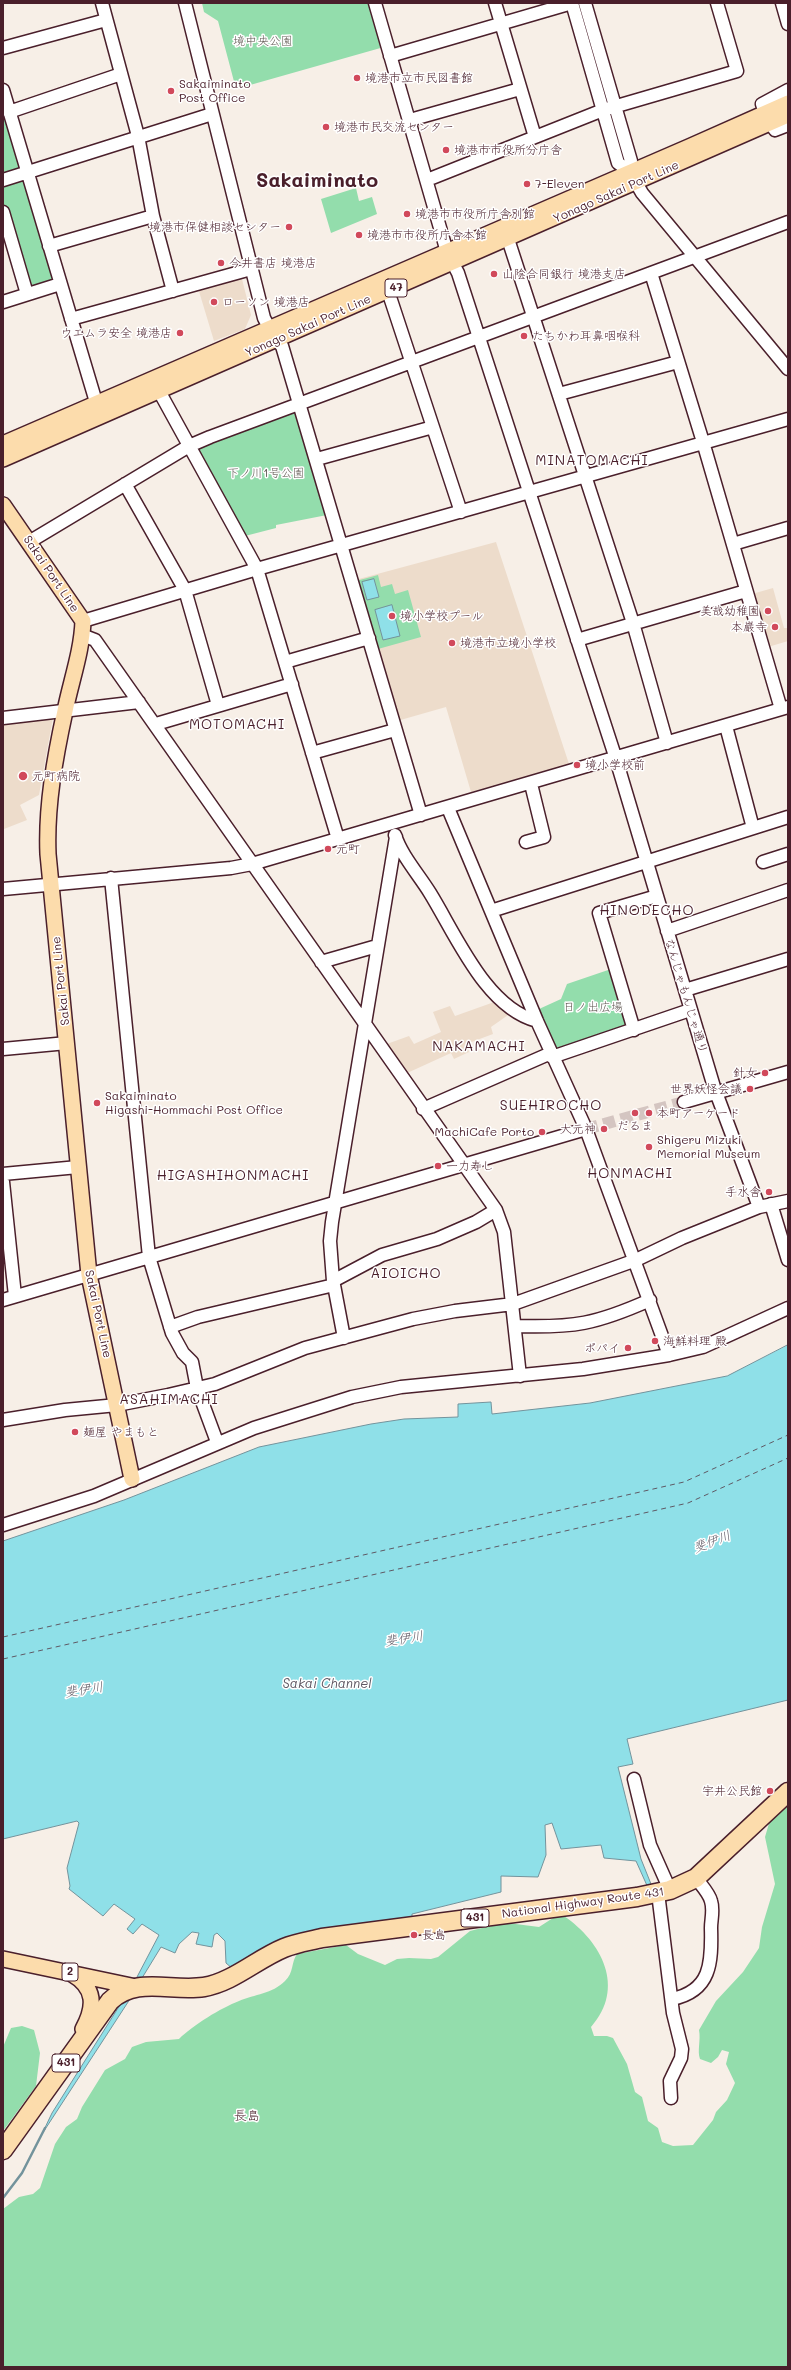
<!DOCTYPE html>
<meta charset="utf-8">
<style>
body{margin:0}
#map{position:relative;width:791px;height:2370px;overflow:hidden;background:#f7efe7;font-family:Mali,sans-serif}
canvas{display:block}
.frame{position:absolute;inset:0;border:4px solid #4a1f2b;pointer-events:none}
</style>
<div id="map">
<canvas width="791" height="2370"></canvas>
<div class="frame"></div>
</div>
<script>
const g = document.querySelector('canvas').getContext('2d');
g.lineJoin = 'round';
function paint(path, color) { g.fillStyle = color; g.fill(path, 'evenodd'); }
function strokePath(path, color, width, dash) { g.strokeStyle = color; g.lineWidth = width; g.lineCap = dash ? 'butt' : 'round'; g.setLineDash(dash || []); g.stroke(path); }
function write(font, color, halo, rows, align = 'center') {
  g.font = font + ' Mali,"Klee One",sans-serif'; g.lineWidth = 3; g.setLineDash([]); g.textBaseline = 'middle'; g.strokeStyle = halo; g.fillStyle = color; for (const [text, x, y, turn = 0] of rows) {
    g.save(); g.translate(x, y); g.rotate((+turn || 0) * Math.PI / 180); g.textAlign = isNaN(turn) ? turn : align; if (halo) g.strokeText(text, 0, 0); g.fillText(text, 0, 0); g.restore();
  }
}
paint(new Path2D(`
 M 241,275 L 251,315 L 245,329 L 214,341 L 198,288 Z
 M 496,542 L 569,764 L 471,792 L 446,707 L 397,721 L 355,580 Z
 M 773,588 L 784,628 L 788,628 L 788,641 L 768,647 L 752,594 Z
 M 53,717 L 39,795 L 20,805 L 27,820 L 4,829 L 3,722 Z
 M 497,1001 L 511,1013 L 491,1027 L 493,1034 L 466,1044 L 469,1052 L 454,1059 L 451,1053 L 405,1074 L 384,1045 L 409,1036 L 414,1044 L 441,1032 L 433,1012 L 450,1006 L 455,1016 Z`), '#eddccb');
paint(new Path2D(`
 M 202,3 L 371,3 L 384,47 L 236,89 L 218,21 L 204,12 Z
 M 3,105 L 21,168 L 3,176 Z
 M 22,178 L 26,180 L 54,280 L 30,289 L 27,287 L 3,204 L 3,184 Z
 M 356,188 L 359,201 L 372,197 L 377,214 L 331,233 L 321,199 Z
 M 295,409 L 327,515 L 276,525 L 276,528 L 245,536 L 195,448 Z
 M 378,575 L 381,587 L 392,584 L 395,594 L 408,590 L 421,637 L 378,649 L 361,588 L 358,588 L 356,581 Z
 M 614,968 L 629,1026 L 561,1050 L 552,1046 L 536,1013 L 539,1009 L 561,999 L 567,984 Z
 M 788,1803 L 788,2367 L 3,2367 L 3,2209 L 19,2197 L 33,2194 L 40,2188 L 55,2144 L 66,2127 L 77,2119 L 82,2107 L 105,2070 L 125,2059 L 132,2047 L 146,2042 L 179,2039 C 193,2025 221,2008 239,2001 C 255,1994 272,1994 285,1981 C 294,1973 291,1962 297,1954 L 346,1945 L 358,1954 L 385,1965 L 397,1959 L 409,1958 L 431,1959 L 438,1957 L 470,1931 L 486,1927 L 508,1923 L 539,1927 L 553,1918 L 564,1916 C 602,1942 626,1988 591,2027 L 594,2036 L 607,2036 L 613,2038 L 627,2064 L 635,2092 L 642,2097 L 648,2121 L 658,2128 L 662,2142 L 673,2146 L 693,2145 L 713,2120 L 716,2112 L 727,2100 L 735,2083 L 726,2064 L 729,2052 L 722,2050 L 718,2057 L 711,2063 L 700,2059 C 697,2051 701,2040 699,2030 L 716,2001 L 743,1972 L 759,1948 L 762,1927 L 775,1884 L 765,1837 L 770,1820 Z
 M 22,2026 L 34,2030 L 40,2053 L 36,2086 L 3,2131 L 3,2047 L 11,2028 Z`), '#93ddac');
const water = new Path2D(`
 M 374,579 L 379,597 L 367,600 L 362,582 Z
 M 392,605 L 400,636 L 383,640 L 375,610 Z
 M 788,1345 L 788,1700 L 627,1739 L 633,1764 L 618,1767 L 641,1859 L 653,1889 L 649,1890 L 636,1861 L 604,1858 L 601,1845 L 561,1849 L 552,1823 L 545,1825 L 546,1855 L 538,1877 L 501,1876 L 501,1892 L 412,1914 L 412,1921 L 233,1969 L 226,1963 L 225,1941 L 217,1933 L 214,1935 L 212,1947 L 196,1944 L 199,1933 L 192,1932 L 179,1944 L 175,1953 L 161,1947 L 142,1978 L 137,1977 L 159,1935 L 142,1924 L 133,1934 L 127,1929 L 135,1919 L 114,1904 L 103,1916 L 69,1889 L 70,1886 L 67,1868 L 79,1823 L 77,1821 L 3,1839 L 3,1541 L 124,1500 L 259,1447 L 371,1424 L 404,1419 L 458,1417 L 458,1404 L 491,1402 L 492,1414 L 590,1403 L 727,1376 Z
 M 132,1996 L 42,2134 L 52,2113 L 125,1997 Z`);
paint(water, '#8fe0e8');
strokePath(water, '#73939c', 1);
strokePath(new Path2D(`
 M 581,14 L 605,97
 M 613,121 L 622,153
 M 3,2198 L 22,2173 L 45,2128`), '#73939c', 2.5);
strokePath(new Path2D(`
 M 3,1637 L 684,1482 L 788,1435
 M 3,1659 L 688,1503 L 788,1458`), '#5f5964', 1, [5, 4]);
strokePath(new Path2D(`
 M 586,1129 L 684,1102`), '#d4c5c1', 12, [12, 6]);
const minor = new Path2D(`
 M 102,3 L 138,136 L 153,216 L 173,291
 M 185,3 L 264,318 L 275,339 L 282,346 L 421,815
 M 375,3 L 447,252 L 458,273 L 616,759 L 714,1087 L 759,1207
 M 495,3 L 535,137
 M 572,3 L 618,163 L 630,172 L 642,193 L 788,369
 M 585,3 L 631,161 L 630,172
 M 782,3 L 788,24
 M 3,48 L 106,20
 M 390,56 L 572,3
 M 3,90 L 96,402
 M 9,112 L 121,74
 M 765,113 L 762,104 L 788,90
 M 410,120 L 520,89
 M 770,123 L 775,130 L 788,125
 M 3,180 L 212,114
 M 427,180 L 603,110 L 737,71 L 717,3
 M 3,212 L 27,294
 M 508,239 L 633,623 L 667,743
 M 49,246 L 153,216
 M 651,273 L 703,442 L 781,709
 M 388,291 L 461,512
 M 3,302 L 60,284
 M 71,319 L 251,269
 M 159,391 L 257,569 L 338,839
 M 559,394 L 678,362
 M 317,459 L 433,427
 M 125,484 L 185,590 L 218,705
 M 29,542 L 189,446 L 210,437 L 788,222
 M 733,544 L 788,528
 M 83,621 L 257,569 L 788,419
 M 82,635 L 95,640 L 496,1210 L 504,1232 L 520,1376
 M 577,640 L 746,591
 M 285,662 L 369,638
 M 3,718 L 139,702
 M 156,724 L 292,684
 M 726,726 L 753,828
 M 312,753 L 395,730
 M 448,808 L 537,1021 L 586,1129 L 669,1355
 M 395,835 C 401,855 419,875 430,893 C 456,935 486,1008 537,1021
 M 526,842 L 544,837 L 531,784
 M 763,862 L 788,854
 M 111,878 L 149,1257 L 172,1333 L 183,1353 L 192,1362 L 197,1388 L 217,1442
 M 3,889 L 231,868 L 252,864 L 788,707
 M 491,911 L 788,817
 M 667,931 L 788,890
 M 321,962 L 377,946
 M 685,990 L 788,959
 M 634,1030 L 599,913 L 657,896
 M 3,1049 L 67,1043
 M 552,1057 L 690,1010
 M 684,1102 L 788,1072
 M 423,1109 L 551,1053
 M 3,1174 L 78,1167
 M 3,1182 L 15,1296
 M 771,1204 L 788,1260
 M 333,1281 L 330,1241 L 332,1222 L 396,837
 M 334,1285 L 333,1281 L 382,1255 L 437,1239 L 476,1222 L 496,1210
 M 3,1300 L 586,1129
 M 515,1326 C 574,1328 596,1324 650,1300
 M 170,1327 L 198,1317 L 334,1285 L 344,1338
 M 3,1420 L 65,1410 L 117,1405 L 168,1395 L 215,1384 L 305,1348 L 413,1319 L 455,1311 L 513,1304 L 636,1260 L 682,1238 L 759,1207 L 788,1201
 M 3,1525 L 94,1496 L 254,1428 L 352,1397 L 401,1387 L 583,1369 L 669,1355 L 703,1347 L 788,1308
 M 634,1779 L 650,1845 L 670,1890
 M 658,1893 L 673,2013 L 682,2049 L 681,2058 L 670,2081 L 671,2098
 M 672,1999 C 711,1991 712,1963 711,1928 C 711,1919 714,1910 711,1901 C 709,1893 701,1885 696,1878`);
const major = new Path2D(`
 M 3,444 L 689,147 L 788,103
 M 3,459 L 788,115
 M 3,505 L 83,621 C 82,651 71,681 65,711 C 55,757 46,806 48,854 L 89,1275 L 132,1479
 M 3,1959 L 136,1987
 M 72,1974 C 96,1988 95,2007 83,2029`);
const highway = new Path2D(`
 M 3,2150 L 110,2001 C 136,1976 171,1992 204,1987 C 233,1982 257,1959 284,1948 C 296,1943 310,1941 322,1938 L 637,1897 L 670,1890 L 696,1878 L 788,1792`);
strokePath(minor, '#4a1f2b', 15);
strokePath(major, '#4a1f2b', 18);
strokePath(highway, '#4a1f2b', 21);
strokePath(minor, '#fff', 12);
strokePath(major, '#fcdcac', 15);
strokePath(highway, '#fcdcac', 18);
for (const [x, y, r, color] of [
 [357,78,4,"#d1495b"],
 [171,91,4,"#d1495b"],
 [326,127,4,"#d1495b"],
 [446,150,4,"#d1495b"],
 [527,184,4,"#d1495b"],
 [407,214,4,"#d1495b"],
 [289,227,4,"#d1495b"],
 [359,235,4,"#d1495b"],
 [221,263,4,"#d1495b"],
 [494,274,4,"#d1495b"],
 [214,302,4,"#d1495b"],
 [180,333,4,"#d1495b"],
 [524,336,4,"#d1495b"],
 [768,611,4,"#d1495b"],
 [392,616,4,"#d1495b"],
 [775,627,4,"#d1495b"],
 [452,643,4,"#d1495b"],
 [577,765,4,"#d1495b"],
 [23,776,5,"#d1495b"],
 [328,849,4,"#d1495b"],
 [765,1073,4,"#d1495b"],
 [750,1089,4,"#d1495b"],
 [97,1103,4,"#d1495b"],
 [635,1113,4,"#d1495b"],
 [649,1113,4,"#d1495b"],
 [604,1129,4,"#d1495b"],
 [542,1132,4,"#d1495b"],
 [649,1147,4,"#d1495b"],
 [438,1166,4,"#d1495b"],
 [769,1192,4,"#d1495b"],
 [655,1341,4,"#d1495b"],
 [628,1348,4,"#d1495b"],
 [75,1432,4,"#d1495b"],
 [770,1791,4,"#d1495b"],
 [414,1935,4,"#d1495b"]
]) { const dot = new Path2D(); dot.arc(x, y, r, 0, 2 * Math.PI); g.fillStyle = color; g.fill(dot); strokePath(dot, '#fff', 1.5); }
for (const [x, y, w] of [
 [396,288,22],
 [475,1918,28],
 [70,1972,16],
 [66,2063,28]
]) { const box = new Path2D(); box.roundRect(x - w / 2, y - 9, w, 18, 3); g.fillStyle = '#fff'; g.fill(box); strokePath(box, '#4a1f2b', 1); }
write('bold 11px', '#4a1f2b', null, [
 ["47",396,288],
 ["431",475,1918],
 ["2",70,1972],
 ["431",66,2063]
]);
write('12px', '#605852', '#fff', [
 ["境中央公園",263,41],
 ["下ノ川1号公園",266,473],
 ["日ノ出広場",593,1007]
]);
write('12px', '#4a1f2b', '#fff', [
 ["境港市立市民図書館",365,78],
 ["Sakaiminato",179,84],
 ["Post Office",179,98],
 ["境港市民交流センター",334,127],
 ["境港市市役所分庁舎",454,150],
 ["7-Eleven",535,184],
 ["境港市市役所庁舎別館",415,214],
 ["境港市保健相談センター",281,227,"right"],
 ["境港市市役所庁舎本館",367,235],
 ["今井書店 境港店",229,263],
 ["山陰合同銀行 境港支店",502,274],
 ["ローソン 境港店",222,302],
 ["ウエムラ安全 境港店",172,333,"right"],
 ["たちかわ耳鼻咽喉科",532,336],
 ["美哉幼稚園",760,611,"right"],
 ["境小学校プール",400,616],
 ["本巌寺",767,627,"right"],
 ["境港市立境小学校",460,643],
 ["境小学校前",585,765],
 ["元町病院",32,776],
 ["元町",336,849],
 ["針女",757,1073,"right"],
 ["世界妖怪会議",742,1089,"right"],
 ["Sakaiminato",105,1096],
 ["Higashi-Hommachi Post Office",105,1110],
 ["本町アーケード",657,1113],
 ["だるま",635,1126,"center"],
 ["大元神",596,1129,"right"],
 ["MachiCafe Porto",534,1132,"right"],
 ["Shigeru Mizuki",657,1140],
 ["Memorial Museum",657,1154],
 ["一力寿し",446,1166],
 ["手水舎",761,1192,"right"],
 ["海鮮料理 殿",663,1341],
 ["ポパイ",620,1348,"right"],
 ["麺屋 やまもと",83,1432],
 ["宇井公民館",762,1791,"right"],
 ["長島",422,1935]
], 'left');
write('12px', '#4a1f2b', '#fff', [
 ["Yonago Sakai Port Line",616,192,-24],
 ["Yonago Sakai Port Line",308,326,-24],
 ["Sakai Port Line",51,574,56],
 ["Sakai Port Line",61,981,-96],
 ["なんじゃもんじゃ通り",686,996,73],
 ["Sakai Port Line",98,1314,78],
 ["National Highway Route 431",583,1903,-8]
]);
write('italic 13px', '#5f5964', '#fff', [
 ["斐伊川",712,1542,-21],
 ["斐伊川",404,1639,-9],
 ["Sakai Channel",327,1684],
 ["斐伊川",84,1690,-9]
]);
write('13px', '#4a1f2b', '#fff', [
 ["長島",247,2116]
]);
g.letterSpacing = '1px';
write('14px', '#4a1f2b', '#fff', [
 ["MINATOMACHI",592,461],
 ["MOTOMACHI",237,725],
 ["HINODECHO",647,911],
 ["NAKAMACHI",479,1047],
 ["SUEHIROCHO",551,1106],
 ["HONMACHI",630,1174],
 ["HIGASHIHONMACHI",233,1176],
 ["AIOICHO",406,1274],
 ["ASAHIMACHI",169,1400]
]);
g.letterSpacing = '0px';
write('bold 20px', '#4a1f2b', '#fff', [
 ["Sakaiminato",317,181]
]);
</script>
